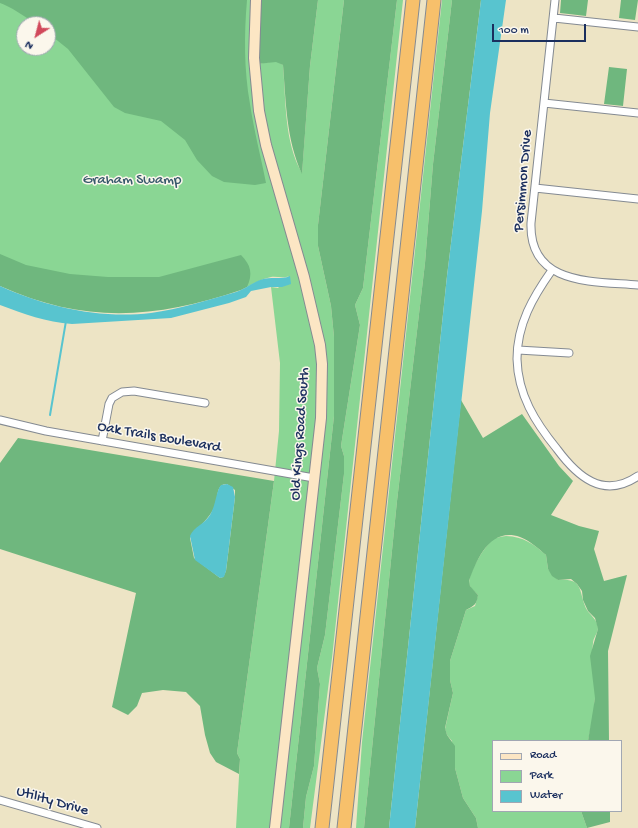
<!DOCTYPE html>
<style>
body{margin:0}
#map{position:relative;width:638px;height:828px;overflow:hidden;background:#ede4c5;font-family:"Gochi Hand",sans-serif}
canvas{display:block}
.legend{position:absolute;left:492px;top:740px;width:130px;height:72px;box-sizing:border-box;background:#fbf7ec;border:1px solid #a1a7b3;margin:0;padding:5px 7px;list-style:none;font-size:12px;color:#1b2f5e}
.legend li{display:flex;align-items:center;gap:8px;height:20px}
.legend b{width:20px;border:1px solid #a1a7b3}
.north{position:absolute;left:16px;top:16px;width:40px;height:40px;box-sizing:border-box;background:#fbf7ec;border:1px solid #a1a7b3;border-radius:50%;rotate:216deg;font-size:11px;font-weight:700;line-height:16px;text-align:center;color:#1b2f5e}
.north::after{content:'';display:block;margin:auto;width:14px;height:18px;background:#d1495b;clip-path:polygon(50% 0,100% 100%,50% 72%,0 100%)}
.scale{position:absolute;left:492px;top:24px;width:94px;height:18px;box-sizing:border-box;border:2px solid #1b2f5e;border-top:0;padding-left:5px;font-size:12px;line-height:14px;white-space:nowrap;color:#1b2f5e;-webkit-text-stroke:3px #fbf7ec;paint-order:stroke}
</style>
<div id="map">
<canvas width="638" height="828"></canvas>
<ul class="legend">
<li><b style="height:5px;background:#fce6c4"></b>Road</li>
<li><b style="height:11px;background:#8ad694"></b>Park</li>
<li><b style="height:11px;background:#58c4cf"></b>Water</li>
</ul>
<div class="north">N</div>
<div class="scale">100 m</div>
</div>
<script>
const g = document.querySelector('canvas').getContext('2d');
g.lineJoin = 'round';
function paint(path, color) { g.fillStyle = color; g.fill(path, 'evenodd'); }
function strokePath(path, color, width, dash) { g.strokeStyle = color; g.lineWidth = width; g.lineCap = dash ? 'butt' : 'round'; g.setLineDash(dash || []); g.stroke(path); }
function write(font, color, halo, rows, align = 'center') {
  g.font = font + ' "Gochi Hand",sans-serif'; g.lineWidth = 3; g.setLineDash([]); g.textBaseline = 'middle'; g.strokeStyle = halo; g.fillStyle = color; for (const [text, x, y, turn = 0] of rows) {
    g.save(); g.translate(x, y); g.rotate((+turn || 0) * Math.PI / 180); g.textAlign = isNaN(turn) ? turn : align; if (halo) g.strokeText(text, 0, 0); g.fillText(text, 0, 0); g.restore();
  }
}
paint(new Path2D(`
 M 0,0 L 253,0 L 250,60 L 318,359 L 318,400 L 270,828 L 236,828 L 240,759 L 237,753 L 274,481 L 279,431 L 280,363 L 271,287 L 278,288 L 289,276 C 283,279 277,276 271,277 C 262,279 254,283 247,287 L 0,286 ZM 24,24 L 48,24 L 48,48 L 24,48 Z
 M 318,0 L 344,0 L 318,225 L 318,246 L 331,306 L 334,337 L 334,416 L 289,828 L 280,828 L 324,342 L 318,313 L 270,145 L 265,123 L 257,64 L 276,61 L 283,65 C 286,100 284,142 302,173 L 310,66 Z
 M 397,0 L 403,0 L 332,658 L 310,828 L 303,828 L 306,797 L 314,766 L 320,684 L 317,668 L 325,635 L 344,474 L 344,456 L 341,446 L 360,325 L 355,305 L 363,288 Z
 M 442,0 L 452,0 L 433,164 L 425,263 L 397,501 L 364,828 L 356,828 L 362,742 Z
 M 506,536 C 524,537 532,543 546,555 L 548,569 L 558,580 C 585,577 578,593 587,610 C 591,616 597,619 598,628 C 598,633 593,638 593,643 C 590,661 596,680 595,698 C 594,713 591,727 588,741 L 493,741 L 493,811 L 581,811 L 587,828 L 478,828 L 476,818 L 463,798 L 455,768 L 452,741 L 447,735 L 445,729 L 453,693 L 450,680 L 450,661 L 466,610 L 475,606 L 478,595 C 476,592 471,589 470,586 C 465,576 486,545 493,539 C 496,537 502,537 506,536 Z`), '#8ad694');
paint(new Path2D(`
 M 0,0 L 247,0 C 244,35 244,70 250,104 C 254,131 261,157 266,183 L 255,185 L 224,182 L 212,176 L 197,160 L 185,140 L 161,121 L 125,113 L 114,107 L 68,49 L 48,33 L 48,24 C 29,24 18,9 0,3 Z
 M 260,0 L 318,0 L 310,66 L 302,174 C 286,139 286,102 283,65 L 276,62 L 257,64 Z
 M 344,0 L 397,0 L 363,288 L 355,305 L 360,325 L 341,446 L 344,456 L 344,474 L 325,635 L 317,668 L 320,684 L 314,766 L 306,797 L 303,828 L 289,828 L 334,416 L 334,337 L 331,306 L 318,246 L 318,225 Z
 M 452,0 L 481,0 L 447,276 L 389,828 L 364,828 L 397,501 L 425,263 L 433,164 Z
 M 561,0 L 588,0 L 586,16 L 560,13 Z
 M 621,0 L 638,0 L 635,20 L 619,18 Z
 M 609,67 L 627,69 L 623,106 L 604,104 Z
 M 0,254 L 26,265 L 70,274 L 108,277 L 159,277 L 241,255 C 251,265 253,274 247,287 L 241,290 C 155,319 84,324 0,286 Z
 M 461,400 L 483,438 L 522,414 L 559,466 L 573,481 L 551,515 L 579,526 L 599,531 L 594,549 L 604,581 L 627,575 L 608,651 L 609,741 L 588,741 L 595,698 L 590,656 L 598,629 L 595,618 L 588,611 L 583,600 L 582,591 L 577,584 L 571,579 L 558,580 L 552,576 L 548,569 L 546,555 C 539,549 529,540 520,537 C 490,527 477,559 469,581 L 470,586 L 478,595 C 477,604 474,606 466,610 L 450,661 L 450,680 L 453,693 L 445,728 L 447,735 L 455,746 L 455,768 L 463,798 L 476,818 L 478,828 L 415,828 Z
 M 18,438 L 274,481 L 237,753 L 240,759 L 239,774 L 216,762 L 210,753 L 205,735 L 200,706 L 186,692 L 163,690 L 142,693 L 137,706 L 128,715 L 112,707 L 136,593 L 0,549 L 0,463 ZM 227,484 L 235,490 L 235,497 L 226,571 L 223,577 L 220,578 L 194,558 L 190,538 C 198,527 209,519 215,506 C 219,498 215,484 227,484 Z
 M 581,811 L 610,811 L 610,822 L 587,828 Z`), '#6fb77e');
paint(new Path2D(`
 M 481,0 L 506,0 L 490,113 L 482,211 L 415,828 L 389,828 L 447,276 Z
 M 290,276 L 291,284 L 282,287 L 271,287 L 251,291 L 246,297 L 229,303 L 171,318 L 72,324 C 46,322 24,314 0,305 L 0,286 C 46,307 100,319 151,313 C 179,309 209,300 236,292 C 245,289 252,283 260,280 C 271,276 281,280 290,276 Z
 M 227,484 L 233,487 L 235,497 L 226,571 L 224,577 L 220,578 L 195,560 L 190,536 C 193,527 205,524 210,515 C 216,505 216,491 221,485 Z`), '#58c4cf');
strokePath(new Path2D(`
 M 50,415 L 66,321`), '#58c4cf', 2);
const street = new Path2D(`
 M 555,0 L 531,223 C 529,286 593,281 638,285
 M 554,18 L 638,27
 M 544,103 L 638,113
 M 535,188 L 638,199
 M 552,270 C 533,297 517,324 517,359 C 518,395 535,422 557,449 C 577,476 603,500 638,476
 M 518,350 L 569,353
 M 0,420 L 46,431 L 314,478
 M 102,441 L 109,404 L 112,398 L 122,392 L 134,391 L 205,403
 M 0,800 L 97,828`);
const secondary = new Path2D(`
 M 256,0 L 254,58 L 259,111 L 266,145 L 304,277 L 320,345 L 322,364 L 321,418 L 275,828`);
const highway = new Path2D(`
 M 322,828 L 413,0
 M 344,828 L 434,0`);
strokePath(street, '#848a92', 9);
strokePath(secondary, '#848a92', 12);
strokePath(highway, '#848a92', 15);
strokePath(street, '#fff', 7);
strokePath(secondary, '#fce6c4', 10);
strokePath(highway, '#f7c06b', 13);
write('15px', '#37596c', '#fbf7ec', [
 ["Graham Swamp",132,181]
]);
write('15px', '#1b2f5e', '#fbf7ec', [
 ["Persimmon Drive",524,181,-85],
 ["Old Kings Road South",301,434,-86],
 ["Oak Trails Boulevard",159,438,10],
 ["Utility Drive",52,802,16]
]);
</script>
